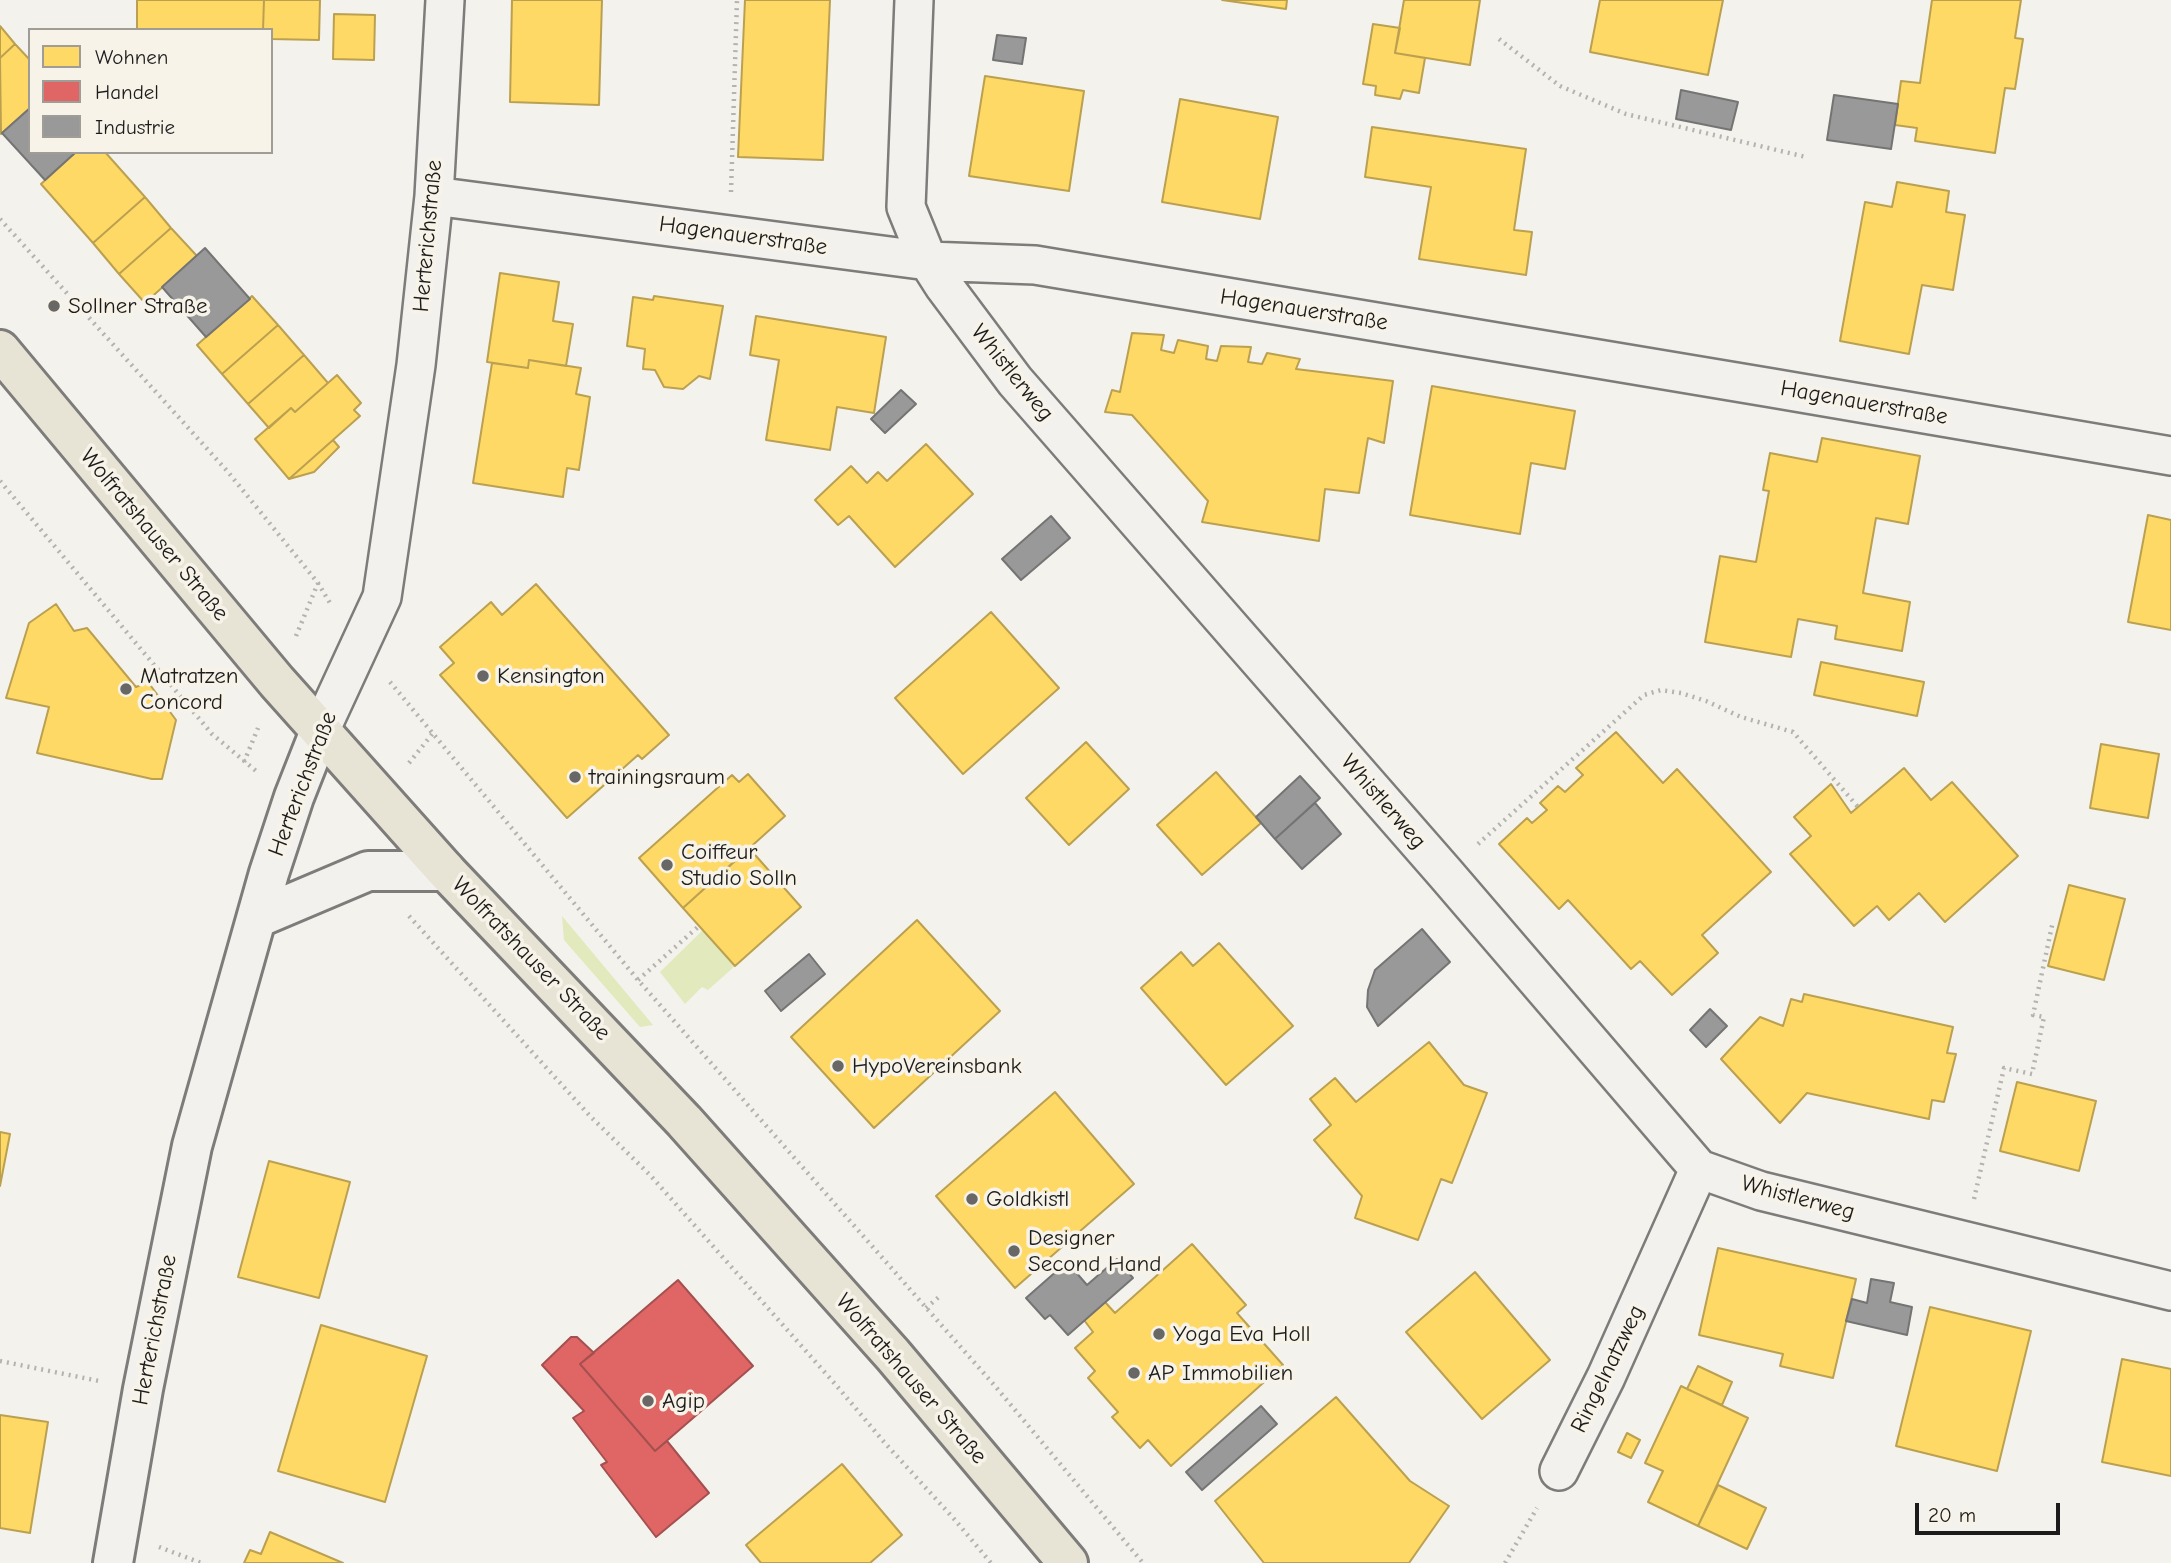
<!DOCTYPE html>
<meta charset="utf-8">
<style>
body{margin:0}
#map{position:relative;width:2171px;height:1563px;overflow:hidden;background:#f4f2ec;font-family:"Comic Neue",sans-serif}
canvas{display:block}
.legend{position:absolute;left:28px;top:28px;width:245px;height:126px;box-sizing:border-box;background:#f7f3e8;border:2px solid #9f9d96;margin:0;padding:9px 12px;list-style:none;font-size:21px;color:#1c1c1c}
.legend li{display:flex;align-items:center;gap:14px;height:35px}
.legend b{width:35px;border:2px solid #9f9d96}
.scale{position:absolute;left:1915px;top:1503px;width:145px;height:32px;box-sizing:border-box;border:4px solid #1c1c1c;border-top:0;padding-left:9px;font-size:21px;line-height:24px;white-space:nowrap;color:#1c1c1c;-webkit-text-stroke:5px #f7f3e8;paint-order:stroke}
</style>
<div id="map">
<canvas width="2171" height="1563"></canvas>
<ul class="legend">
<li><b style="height:19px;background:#ffd966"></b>Wohnen</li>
<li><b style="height:19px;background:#e06666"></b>Handel</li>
<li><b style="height:19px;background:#999"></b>Industrie</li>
</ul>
<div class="scale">20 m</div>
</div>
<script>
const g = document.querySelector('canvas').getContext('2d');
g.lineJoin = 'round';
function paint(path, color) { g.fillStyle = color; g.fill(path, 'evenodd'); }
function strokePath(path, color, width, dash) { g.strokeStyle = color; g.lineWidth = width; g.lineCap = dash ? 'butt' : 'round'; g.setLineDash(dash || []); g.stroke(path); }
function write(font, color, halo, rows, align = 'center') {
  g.font = font + ' "Comic Neue",sans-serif'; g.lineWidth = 7; g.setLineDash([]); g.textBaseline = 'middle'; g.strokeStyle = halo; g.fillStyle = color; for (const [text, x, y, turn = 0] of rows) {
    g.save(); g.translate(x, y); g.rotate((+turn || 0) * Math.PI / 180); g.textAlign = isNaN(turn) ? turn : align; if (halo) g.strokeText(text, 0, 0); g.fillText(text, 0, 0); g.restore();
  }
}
paint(new Path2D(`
 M 562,916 L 653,1025 L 640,1027 L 564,940 Z
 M 703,930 L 735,966 L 708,990 L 702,987 L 685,1004 L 660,972 Z`), '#e1e9bd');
const homes = new Path2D(`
 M 137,0 L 264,0 L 263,30 L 137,30 Z
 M 264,0 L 320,0 L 319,40 L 271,39 L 271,30 L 263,30 Z
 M 512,0 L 602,0 L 599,105 L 510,102 Z
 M 745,0 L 830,0 L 823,160 L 738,157 Z
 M 1222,0 L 1287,0 L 1286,9 Z
 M 1404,0 L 1480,0 L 1470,65 L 1395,53 Z
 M 1600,0 L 1723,0 L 1708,75 L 1590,52 Z
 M 1932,0 L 2021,0 L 2015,38 L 2023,39 L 2015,89 L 2005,88 L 1995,153 L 1915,141 L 1917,128 L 1895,125 L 1901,81 L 1920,83 Z
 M 334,14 L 375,15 L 374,60 L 333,59 Z
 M 1373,24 L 1400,28 L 1395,53 L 1425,58 L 1419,93 L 1403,90 L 1400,99 L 1375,95 L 1376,86 L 1363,84 Z
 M 0,26 L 15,44 L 0,58 Z
 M 15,44 L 30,60 L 30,108 L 1,134 L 0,58 Z
 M 985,76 L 1084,91 L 1069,191 L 969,176 Z
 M 1180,99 L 1278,117 L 1260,219 L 1162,202 Z
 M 1372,127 L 1526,149 L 1514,230 L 1532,232 L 1526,275 L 1419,259 L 1431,187 L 1365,177 Z
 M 76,152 L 105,152 L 145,197 L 93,243 L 41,184 Z
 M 1897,182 L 1949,191 L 1946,212 L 1965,215 L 1953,290 L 1922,285 L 1909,354 L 1840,341 L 1865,202 L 1892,207 Z
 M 145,197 L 171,228 L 119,274 L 93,243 Z
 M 171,228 L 197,256 L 145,303 L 119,274 Z
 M 500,273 L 559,282 L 553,321 L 573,324 L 566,366 L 529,360 L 528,368 L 487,362 Z
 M 252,296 L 278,325 L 222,374 L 197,345 Z
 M 654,296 L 723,306 L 710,379 L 699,376 L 683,389 L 664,387 L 655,370 L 643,369 L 645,349 L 627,346 L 633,297 L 653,300 Z
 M 756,316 L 886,337 L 874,413 L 837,407 L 830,450 L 766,440 L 779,360 L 750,355 Z
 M 278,325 L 304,355 L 248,404 L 222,374 Z
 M 1132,333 L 1164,335 L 1161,350 L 1174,353 L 1178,340 L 1208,346 L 1206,359 L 1217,361 L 1221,346 L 1251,347 L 1248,362 L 1262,364 L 1267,353 L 1300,359 L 1296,369 L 1393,381 L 1384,443 L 1368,438 L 1359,493 L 1325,489 L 1319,541 L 1202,522 L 1208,501 L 1132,415 L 1105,412 L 1112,390 L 1120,392 Z
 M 304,355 L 328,383 L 295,412 L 291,408 L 269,428 L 248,404 Z
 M 529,360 L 581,368 L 576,394 L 590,397 L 579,470 L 567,468 L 563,497 L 473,483 L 492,363 L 528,368 Z
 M 337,375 L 361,403 L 354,410 L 360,416 L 289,479 L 255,439 L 291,408 L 295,412 Z
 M 1432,386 L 1575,411 L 1565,469 L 1531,463 L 1520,534 L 1410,515 Z
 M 1822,438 L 1920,456 L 1908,524 L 1876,518 L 1863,593 L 1910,602 L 1902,651 L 1835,639 L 1837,626 L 1798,619 L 1791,657 L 1705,642 L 1720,556 L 1756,562 L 1769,491 L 1763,490 L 1770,453 L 1817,462 Z
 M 333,440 L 339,447 L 314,472 L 289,479 Z
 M 926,444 L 973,494 L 895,567 L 849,516 L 838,525 L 815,500 L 851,466 L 867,483 L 878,472 L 887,481 Z
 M 2148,515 L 2171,520 L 2171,630 L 2128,622 Z
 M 536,584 L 669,735 L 642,759 L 638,755 L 567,818 L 440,675 L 454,663 L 440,647 L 491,602 L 502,615 Z
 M 56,604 L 74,631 L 87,628 L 136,687 L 148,682 L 176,720 L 162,779 L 152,779 L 37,753 L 49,707 L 6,698 L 29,623 Z
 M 991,612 L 1059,688 L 963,774 L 895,698 Z
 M 1821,662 L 1924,682 L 1917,716 L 1814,695 Z
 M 1616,732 L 1663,783 L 1677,769 L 1771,872 L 1702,935 L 1718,953 L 1672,995 L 1640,961 L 1631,969 L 1568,900 L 1559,909 L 1499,844 L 1527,818 L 1532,823 L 1547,810 L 1540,803 L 1558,786 L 1565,792 L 1583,775 L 1576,768 Z
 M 1086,742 L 1129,789 L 1069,845 L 1026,798 Z
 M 2101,744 L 2159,754 L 2148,818 L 2090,808 Z
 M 1904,768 L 1931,800 L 1952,782 L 2018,856 L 1945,922 L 1919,893 L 1889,920 L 1877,906 L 1854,926 L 1790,854 L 1811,836 L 1794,817 L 1831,784 L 1851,813 Z
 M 1216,772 L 1261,823 L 1202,875 L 1157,825 Z
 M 748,774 L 785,816 L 683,908 L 639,858 L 732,775 L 739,782 Z
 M 749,848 L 801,907 L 735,966 L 683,908 Z
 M 2069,885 L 2125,899 L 2104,980 L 2048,966 Z
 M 917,920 L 1000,1011 L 874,1128 L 791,1037 Z
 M 1219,943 L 1293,1026 L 1226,1085 L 1141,988 L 1181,952 L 1193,966 Z
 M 1804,994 L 1953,1027 L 1947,1053 L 1956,1054 L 1944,1102 L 1932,1100 L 1929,1119 L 1807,1093 L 1780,1123 L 1721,1059 L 1760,1017 L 1783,1026 L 1791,999 L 1802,1002 Z
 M 1429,1042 L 1464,1085 L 1487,1093 L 1452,1183 L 1441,1179 L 1418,1240 L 1355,1218 L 1362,1196 L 1314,1140 L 1331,1125 L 1310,1099 L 1335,1078 L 1356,1102 Z
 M 2017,1082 L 2096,1101 L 2079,1171 L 2000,1151 Z
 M 1055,1092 L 1134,1184 L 1015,1288 L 936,1196 Z
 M 0,1132 L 10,1134 L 0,1186 Z
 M 269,1161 L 350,1182 L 319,1298 L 238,1277 Z
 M 1192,1244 L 1246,1305 L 1237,1313 L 1283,1365 L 1171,1466 L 1148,1440 L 1140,1448 L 1112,1417 L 1118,1412 L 1088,1378 L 1095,1371 L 1075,1348 L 1093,1332 L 1084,1320 L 1105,1302 L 1115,1313 Z
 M 1718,1248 L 1856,1279 L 1833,1378 L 1780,1366 L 1783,1354 L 1699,1335 Z
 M 1475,1272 L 1550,1360 L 1482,1419 L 1406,1332 Z
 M 1930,1307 L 2031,1331 L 1997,1471 L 1896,1446 Z
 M 321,1325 L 427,1356 L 385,1502 L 278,1471 Z
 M 2122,1359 L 2171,1369 L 2171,1476 L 2102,1462 Z
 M 1698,1366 L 1732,1382 L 1722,1405 L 1687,1389 Z
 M 1681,1386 L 1748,1418 L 1698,1526 L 1648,1502 L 1663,1471 L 1645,1463 Z
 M 1336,1397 L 1410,1481 L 1449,1506 L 1409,1563 L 1264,1563 L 1215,1501 Z
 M 0,1415 L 48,1422 L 30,1533 L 0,1528 Z
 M 1627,1433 L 1640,1440 L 1631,1458 L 1618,1452 Z
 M 842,1464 L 902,1535 L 870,1563 L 761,1563 L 746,1545 Z
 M 1718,1485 L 1766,1508 L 1747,1549 L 1698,1526 Z
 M 270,1532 L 343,1563 L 244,1563 L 250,1550 L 261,1554 Z`);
paint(homes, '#ffd966');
strokePath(homes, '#bba050', 2);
const shops = new Path2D(`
 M 678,1280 L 753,1366 L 655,1451 L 580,1364 Z
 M 571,1337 L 577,1337 L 594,1353 L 580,1364 L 655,1451 L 667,1441 L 709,1493 L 656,1537 L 601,1465 L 607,1462 L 573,1418 L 584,1411 L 542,1365 Z`);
paint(shops, '#e06666');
strokePath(shops, '#a55050', 2);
const industry = new Path2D(`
 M 997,35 L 1026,38 L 1022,64 L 993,60 Z
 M 1681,90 L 1738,102 L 1731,130 L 1676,119 Z
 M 1834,95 L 1898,104 L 1891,149 L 1827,140 Z
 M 30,108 L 30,152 L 76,152 L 45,180 L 2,133 Z
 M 205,248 L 250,299 L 206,337 L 162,287 Z
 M 901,390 L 916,404 L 885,433 L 871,419 Z
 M 1051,516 L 1070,538 L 1021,580 L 1002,559 Z
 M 1300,776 L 1320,798 L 1275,839 L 1256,817 Z
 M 1315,803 L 1341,834 L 1302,869 L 1275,839 Z
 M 1422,929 L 1450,962 L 1378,1026 L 1367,1007 L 1368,990 L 1375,970 Z
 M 809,954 L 825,974 L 781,1011 L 765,991 Z
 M 1710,1009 L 1727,1026 L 1706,1047 L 1690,1030 Z
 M 1117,1259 L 1133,1278 L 1068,1335 L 1050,1315 L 1045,1319 L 1026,1298 L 1067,1262 L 1087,1285 Z
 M 1871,1279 L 1894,1283 L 1890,1302 L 1912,1307 L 1907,1335 L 1846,1321 L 1852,1299 L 1867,1303 Z
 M 1261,1406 L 1277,1424 L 1202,1490 L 1186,1472 Z`);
paint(industry, '#999');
strokePath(industry, '#747474', 2);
const street = new Path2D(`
 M 914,0 L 906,207 L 928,261 L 944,286 L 1015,381 L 1445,873 L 1699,1169 L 1761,1191 L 2171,1291
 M 434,196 L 928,261 L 1035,265 L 1772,388 L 2171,456
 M 320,731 L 382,597 L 416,365 L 434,196 L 445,0
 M 1559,1471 L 1606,1377 L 1699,1169`);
const secondary = new Path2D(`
 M 257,918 L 368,871 L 446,871
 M 113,1563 L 143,1389 L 192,1146 L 269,873 L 294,797 L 320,731`);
const primary = new Path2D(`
 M 0,350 L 277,682 L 446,871 L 684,1121 L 893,1355 L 1068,1563`);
strokePath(street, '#7d7c7a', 42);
strokePath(secondary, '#7d7c7a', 44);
strokePath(primary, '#7d7c7a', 44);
strokePath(new Path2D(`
 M 1499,39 L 1560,86 L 1626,114 L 1806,157
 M 731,192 L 737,0
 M 0,219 L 228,472 L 318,583 L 330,603
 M 0,481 L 212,734 L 256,771
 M 296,636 L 318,583
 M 390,682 L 638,980 L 995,1386 L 1143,1563
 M 244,762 L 258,728
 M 409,763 L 433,733
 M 1478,844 L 1644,695 L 1661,690 L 1681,693 L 1706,701 L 1741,717 L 1793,732 L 1858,807
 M 409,916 L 590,1116 L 650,1175 L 836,1385 L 884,1442 L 955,1520 L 991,1563
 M 638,980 L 699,926
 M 1974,1199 L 2004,1068 L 2032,1074 L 2044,1017 L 2033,1015 L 2053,921
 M 926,1308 L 940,1296
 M 0,1361 L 99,1381
 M 159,1547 L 201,1563
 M 1505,1563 L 1537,1508`), '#b4b3b0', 4.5, [2, 5]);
strokePath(street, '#f2f1ed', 37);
strokePath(secondary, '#f2f1ed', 38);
strokePath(primary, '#e7e4d5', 38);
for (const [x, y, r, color] of [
 [54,306,7,"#686765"],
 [483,676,7,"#686765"],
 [126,689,7,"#686765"],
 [575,777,7,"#686765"],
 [667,865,7,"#686765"],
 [838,1066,7,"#686765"],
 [972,1199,7,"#686765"],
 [1014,1251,7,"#686765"],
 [1159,1334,7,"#686765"],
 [1134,1373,7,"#686765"],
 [648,1401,7,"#686765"]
]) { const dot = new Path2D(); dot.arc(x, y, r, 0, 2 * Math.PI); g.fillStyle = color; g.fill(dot); strokePath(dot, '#f7f3e8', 2.5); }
write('23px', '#1c1c1c', '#f7f3e8', [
 ["Herterichstraße",428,236,-85],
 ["Hagenauerstraße",743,236,8],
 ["Hagenauerstraße",1304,310,9],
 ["Whistlerweg",1012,373,51],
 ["Hagenauerstraße",1864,403,10],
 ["Wolfratshauser Straße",154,535,50],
 ["Herterichstraße",303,784,-69],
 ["Whistlerweg",1383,802,49],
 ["Wolfratshauser Straße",531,959,46],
 ["Whistlerweg",1798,1198,15],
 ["Herterichstraße",155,1330,-79],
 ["Ringelnatzweg",1608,1369,-64],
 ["Wolfratshauser Straße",911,1379,49]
]);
write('23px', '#1c1c1c', '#f7f3e8', [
 ["Sollner Straße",68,306],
 ["Matratzen",140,676],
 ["Concord",140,702],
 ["Kensington",497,676],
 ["trainingsraum",589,777],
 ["Coiffeur",681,852],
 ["Studio Solln",681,878],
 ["HypoVereinsbank",852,1066],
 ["Goldkistl",986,1199],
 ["Designer",1028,1238],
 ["Second Hand",1028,1264],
 ["Yoga Eva Holl",1173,1334],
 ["AP Immobilien",1148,1373],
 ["Agip",662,1401]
], 'left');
</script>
